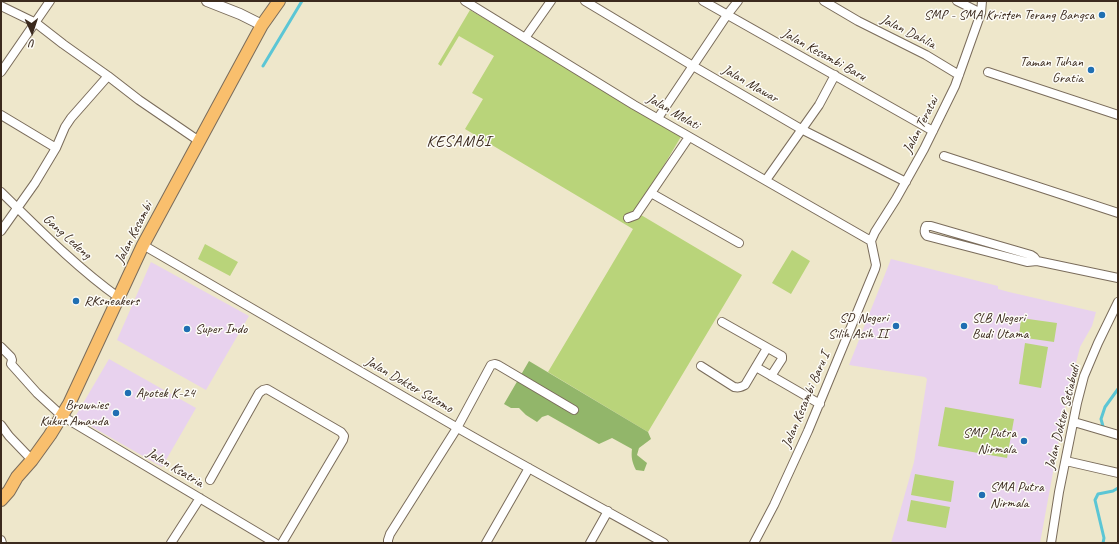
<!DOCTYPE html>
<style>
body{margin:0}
#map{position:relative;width:1119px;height:544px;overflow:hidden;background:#eee7cb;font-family:Caveat,sans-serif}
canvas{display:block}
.frame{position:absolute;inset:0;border:2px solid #3b2a1e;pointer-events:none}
.north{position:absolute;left:12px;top:12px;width:40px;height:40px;-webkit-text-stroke:3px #fdfcf7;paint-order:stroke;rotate:177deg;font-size:11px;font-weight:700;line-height:16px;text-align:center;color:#3b2a1e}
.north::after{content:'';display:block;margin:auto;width:14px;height:18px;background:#3b2a1e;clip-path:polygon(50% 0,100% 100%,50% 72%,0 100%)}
</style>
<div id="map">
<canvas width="1119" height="544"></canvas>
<div class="frame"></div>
<div class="north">U</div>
</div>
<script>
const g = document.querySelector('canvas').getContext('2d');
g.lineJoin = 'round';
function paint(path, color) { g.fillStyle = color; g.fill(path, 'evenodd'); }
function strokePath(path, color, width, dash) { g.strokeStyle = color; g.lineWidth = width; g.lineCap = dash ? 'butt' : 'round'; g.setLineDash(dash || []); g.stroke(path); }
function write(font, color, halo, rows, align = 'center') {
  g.font = font + ' Caveat,sans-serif'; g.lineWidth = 3; g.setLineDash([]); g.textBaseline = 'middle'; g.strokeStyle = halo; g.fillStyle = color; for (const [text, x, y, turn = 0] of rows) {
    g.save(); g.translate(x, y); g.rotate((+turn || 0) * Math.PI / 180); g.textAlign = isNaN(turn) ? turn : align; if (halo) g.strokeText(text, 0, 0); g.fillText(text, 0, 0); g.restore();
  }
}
paint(new Path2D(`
 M 891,259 L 998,286 L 998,289 L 1009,292 L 1096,312 L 1092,326 L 1080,347 L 1065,407 L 1040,543 L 891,543 L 914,462 L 927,379 L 925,377 L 849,365 Z
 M 151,262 L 249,316 L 206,390 L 117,340 Z
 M 109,359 L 196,408 L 162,467 L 75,417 Z`), '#e8d2ee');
paint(new Path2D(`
 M 470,10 L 682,135 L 636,212 L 742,275 L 648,432 L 548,372 L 633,229 L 465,129 L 483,99 L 472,93 L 494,56 L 459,36 L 441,66 L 438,64 Z
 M 205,244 L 238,262 L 230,276 L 198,259 Z
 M 792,250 L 810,261 L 791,294 L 772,283 Z
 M 1021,318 L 1057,323 L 1054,342 L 1019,337 Z
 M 1025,343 L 1048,347 L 1041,388 L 1019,384 Z
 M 945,407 L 1014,419 L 1007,458 L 938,446 Z
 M 915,474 L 954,481 L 951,502 L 911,495 Z
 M 911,500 L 950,507 L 946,528 L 907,521 Z`), '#b9d47a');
paint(new Path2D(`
 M 529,361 L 648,432 L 651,439 L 639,448 L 637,455 L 647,463 L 644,471 L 636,470 C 632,462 631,457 632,449 L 612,438 L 599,444 L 548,415 L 542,417 L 537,422 L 526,415 L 519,408 L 511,408 L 504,404 Z`), '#92b66a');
strokePath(new Path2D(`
 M 263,66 L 302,1
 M 1104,430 L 1101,419 L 1105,407 L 1118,389
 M 1103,543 L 1104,538 L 1095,500 L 1098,494 L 1113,491 L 1118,488`), '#5bc6d5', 3);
const minor = new Path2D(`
 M 465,1 L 634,105 L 871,241
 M 585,1 L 693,66 L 801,129 L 906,182
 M 703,1 L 933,131
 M 824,1 L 858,21 L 926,55 L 959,75
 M 957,1 L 981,13
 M 1,6 L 36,23 L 63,44 L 108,76 L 139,100 L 199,141
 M 525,38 L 551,1
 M 1,72 L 50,1
 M 988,72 L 1118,115
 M 1,115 L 56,148
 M 658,118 L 727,15 L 738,1
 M 944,156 L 1118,213
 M 766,180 L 819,105 L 835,75
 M 1,192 C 38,228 76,267 118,297
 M 651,193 L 739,243
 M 628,218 L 636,215 L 638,212 L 689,137
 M 1,231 L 35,183 L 56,148 L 65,127 L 71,118 L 108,76
 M 871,241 L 875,232 L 896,199 L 924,149 L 955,86 L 981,13 L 982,1
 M 143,245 C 248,305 351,367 456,427 C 525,467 595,504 664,543
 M 1037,261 L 1034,257 L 1031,255 L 931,226 L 926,226 C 924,230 924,233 927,236 L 1027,262 L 1037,261 L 1118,278
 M 722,322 L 782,356 L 782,359 L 771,376
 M 1,347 L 11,357 L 12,360 L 11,364 L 37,393 L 62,416 L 275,543
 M 701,366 L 734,387 C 739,388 741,387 745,385 L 767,348
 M 756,367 L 820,404
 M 1074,422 L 1118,435
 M 1,425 L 9,436 L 32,460
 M 1066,461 L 1118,473
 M 210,480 L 259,393 L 263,390 L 267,389 L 341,432 L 344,436 L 343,440 L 282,543
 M 1,540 L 2,543
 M 171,543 L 200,498
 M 388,543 L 388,540 L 390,534 L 457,428 L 491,365 L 495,364 L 498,365 L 574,410
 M 486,543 L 529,468
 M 590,543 L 608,511
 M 754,543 L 774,505 L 808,431 L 875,269 L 876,265 L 871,241
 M 1051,543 L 1059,492 L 1077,403 L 1084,376 L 1098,343 L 1118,302`);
const tertiary = new Path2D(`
 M 207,1 L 240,14 L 262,25`);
const primary = new Path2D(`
 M 1,500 L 9,491 L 17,477 L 32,460 L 50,435 L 69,404 L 143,245 L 262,25 L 279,1`);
strokePath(minor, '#7a6c5b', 10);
strokePath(tertiary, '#7a6c5b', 12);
strokePath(primary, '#7a6c5b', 14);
strokePath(minor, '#fff', 8);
strokePath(tertiary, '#fff', 10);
strokePath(primary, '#f9bf6d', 12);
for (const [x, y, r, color] of [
 [1102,15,4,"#1f6fb2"],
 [1091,70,4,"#1f6fb2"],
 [76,301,4,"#1f6fb2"],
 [896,326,4,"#1f6fb2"],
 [964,326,4,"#1f6fb2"],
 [187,329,4,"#1f6fb2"],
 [128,393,4,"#1f6fb2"],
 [116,413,4,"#1f6fb2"],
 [1024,441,4,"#1f6fb2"],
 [982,495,4,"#1f6fb2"]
]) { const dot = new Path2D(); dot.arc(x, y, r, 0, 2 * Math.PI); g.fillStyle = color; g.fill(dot); strokePath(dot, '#fdfcf7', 1.5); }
write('14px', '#3b2a1e', '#fdfcf7', [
 ["SMP - SMA Kristen Terang Bangsa",1094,15],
 ["Taman Tuhan",1083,62],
 ["Gratia",1083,78],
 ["RKsneakers",84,301,"left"],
 ["SD Negeri",888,318],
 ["Silih Asih II",888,334],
 ["SLB Negeri",972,318,"left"],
 ["Budi Utama",972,334,"left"],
 ["Super Indo",195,329,"left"],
 ["Apotek K-24",136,393,"left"],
 ["Brownies",108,405],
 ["Kukus Amanda",108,421],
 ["SMP Putra",1016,433],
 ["Nirmala",1016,449],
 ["SMA Putra",990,487,"left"],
 ["Nirmala",990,503,"left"]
], 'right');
write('14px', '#3b2a1e', '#fdfcf7', [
 ["Jalan Dahlia",908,32,27],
 ["Jalan Kesambi Baru",824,55,29],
 ["Jalan Mawar",750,84,30],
 ["Jalan Melati",673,112,30],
 ["Jalan Teratai",921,125,-63],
 ["Jalan Kesambi",134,233,-63],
 ["Gang Ledeng",67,237,42],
 ["Jalan Dokter Sutomo",409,385,30],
 ["Jalan Kesambi Baru I",806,400,-67],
 ["Jalan Dokter Setiabudi",1063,417,-76],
 ["Jalan Ksatria",175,468,31]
]);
g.letterSpacing = '1px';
write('16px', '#3b2a1e', '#fdfcf7', [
 ["KESAMBI",459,142]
]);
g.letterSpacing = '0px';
</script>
